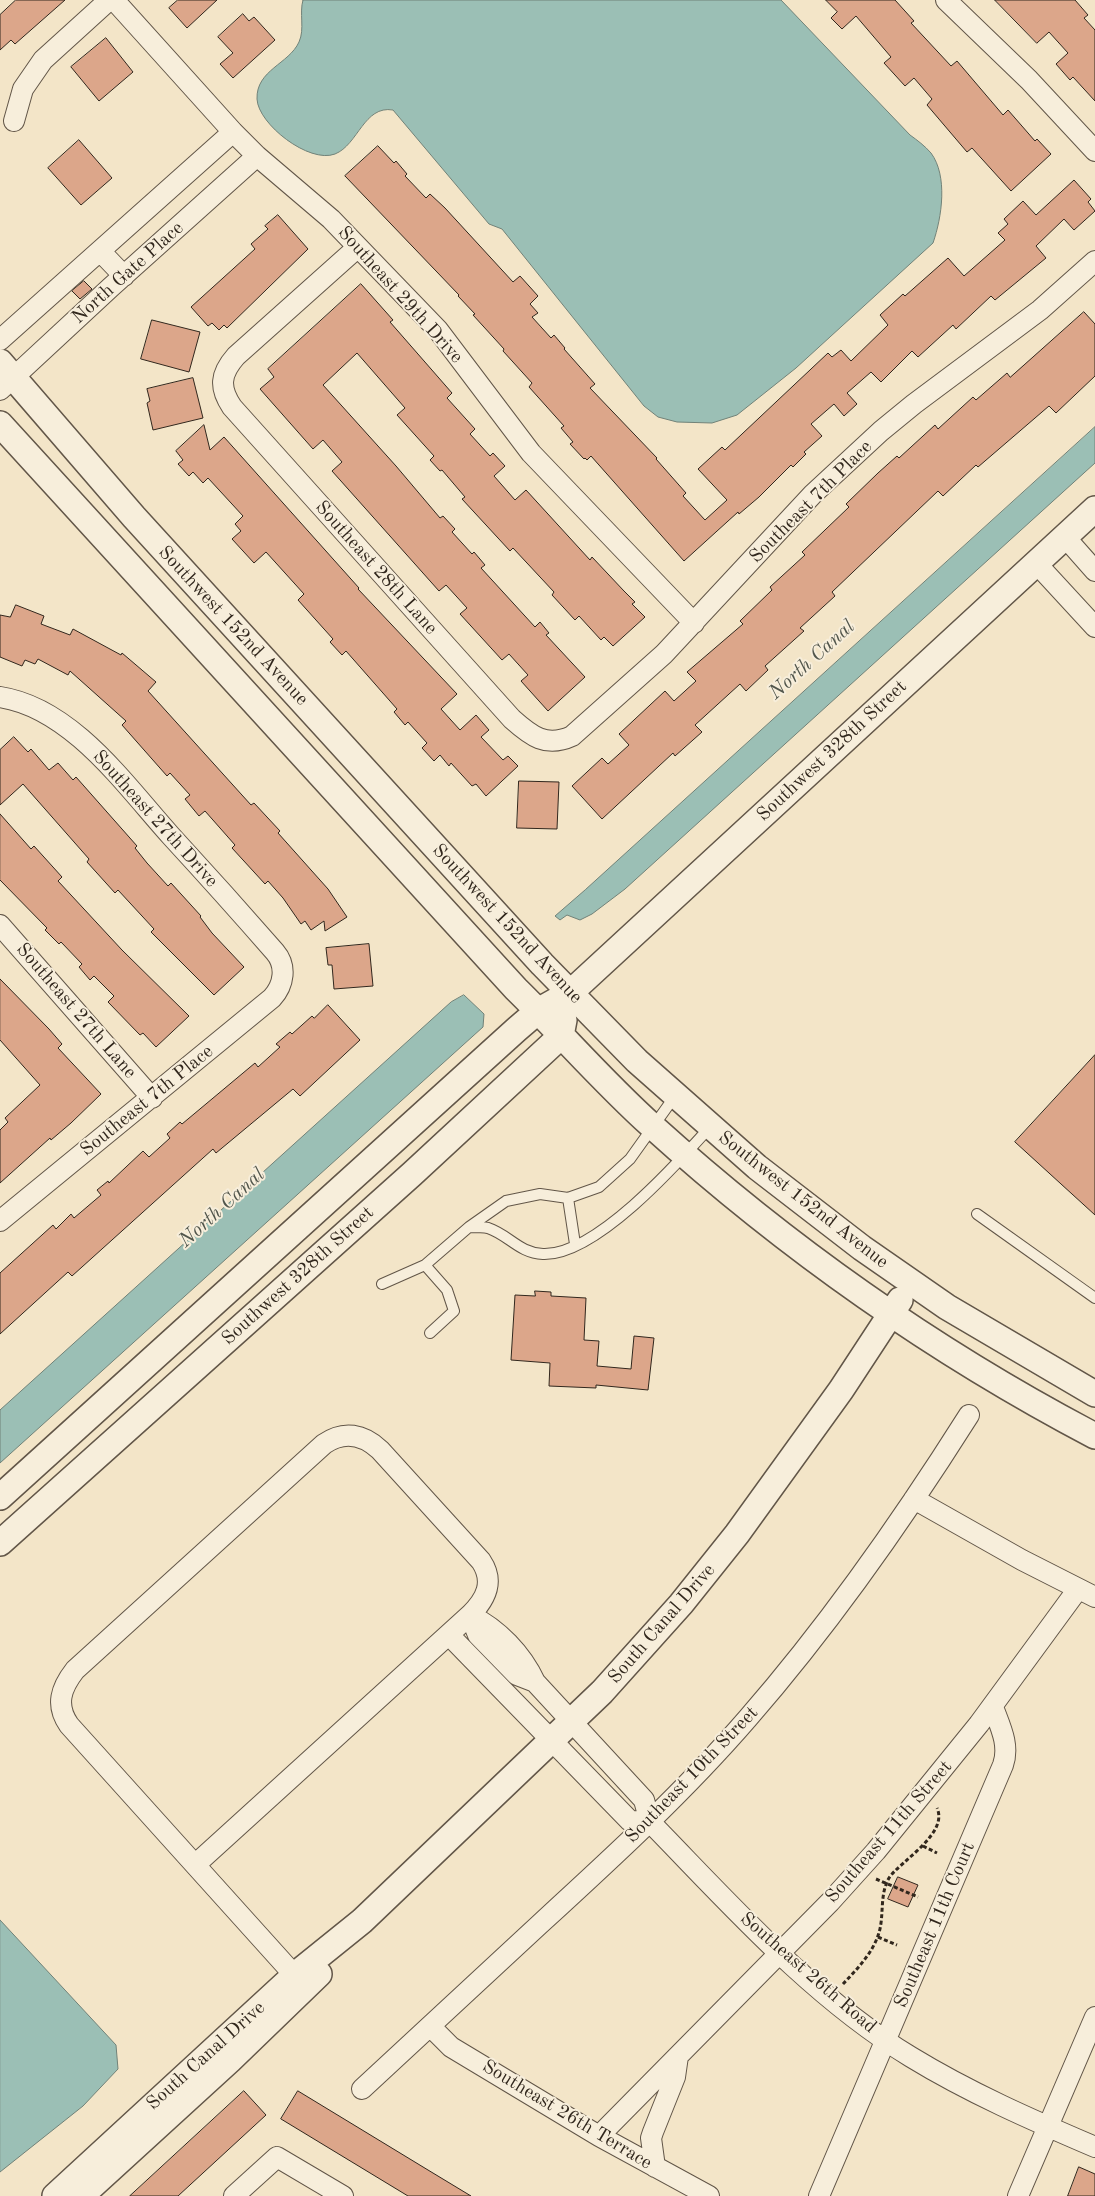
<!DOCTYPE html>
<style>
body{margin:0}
canvas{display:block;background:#f3e5c8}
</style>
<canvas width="1095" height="2196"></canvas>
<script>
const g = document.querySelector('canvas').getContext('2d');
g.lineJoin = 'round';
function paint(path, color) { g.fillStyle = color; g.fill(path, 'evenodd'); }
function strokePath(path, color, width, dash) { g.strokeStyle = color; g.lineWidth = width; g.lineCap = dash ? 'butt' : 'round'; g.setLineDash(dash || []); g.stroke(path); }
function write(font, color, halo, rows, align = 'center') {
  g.font = font + ' "Old Standard TT",serif'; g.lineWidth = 4; g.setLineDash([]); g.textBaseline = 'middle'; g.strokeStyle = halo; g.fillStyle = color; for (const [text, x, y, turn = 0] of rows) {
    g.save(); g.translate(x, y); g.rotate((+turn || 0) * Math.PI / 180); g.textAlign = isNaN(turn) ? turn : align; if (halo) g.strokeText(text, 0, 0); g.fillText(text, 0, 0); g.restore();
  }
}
const water = new Path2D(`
 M 303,0 L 781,0 L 910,135 C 917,140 925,146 931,153 C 948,176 942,217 933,243 L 796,368 L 737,415 L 712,423 L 677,422 L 658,417 L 644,406 L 502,229 L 489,224 L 393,110 C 364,105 358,145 335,154 C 309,164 258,124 257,99 C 256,70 289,64 299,42 C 305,29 299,13 303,0 Z
 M 1095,427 L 1095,463 L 625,889 L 592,914 L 580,920 L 567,915 L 560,920 L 555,916 L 585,890 Z
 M 464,995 L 484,1014 L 483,1027 L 0,1463 L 0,1410 L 451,1002 Z
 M 0,1920 L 116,2045 L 118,2069 L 83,2106 L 0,2172 Z`);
paint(water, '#9bbfb5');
strokePath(water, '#718278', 1);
const building = new Path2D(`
 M 16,0 L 65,0 L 15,44 L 11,40 L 0,50 L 0,15 Z
 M 178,0 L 217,0 L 187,28 L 169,8 Z
 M 826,0 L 895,0 L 914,21 L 911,23 L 951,66 L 957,61 L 1003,115 L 1008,110 L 1035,141 L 1037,139 L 1051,154 L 1011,191 L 972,148 L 967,152 L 927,105 L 932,99 L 914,78 L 905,86 L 884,63 L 891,57 L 856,16 L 842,29 L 831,18 L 837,12 Z
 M 995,0 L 1075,0 L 1088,15 L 1084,18 L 1095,30 L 1095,101 L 1073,77 L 1070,80 L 1056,64 L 1068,53 L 1049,32 L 1037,43 Z
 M 243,14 L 249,21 L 254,17 L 275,40 L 233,78 L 220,64 L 233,53 L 218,37 Z
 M 106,38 L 133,72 L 99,101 L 71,67 Z
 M 79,140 L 112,178 L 81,205 L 48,168 Z
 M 378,146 L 394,163 L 396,161 L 407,174 L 405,176 L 426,198 L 430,194 L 445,208 L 513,282 L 520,276 L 538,296 L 530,304 L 538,313 L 532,317 L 551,338 L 554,335 L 565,348 L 564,349 L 595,384 L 590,388 L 657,458 L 656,459 L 686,493 L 683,496 L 705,520 L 727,500 L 698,469 L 722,447 L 725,450 L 828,353 L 832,357 L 841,350 L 851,361 L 888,325 L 880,315 L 903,294 L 905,296 L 948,258 L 964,276 L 1005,240 L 998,233 L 1008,224 L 1004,219 L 1023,201 L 1036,215 L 1074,180 L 1091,199 L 1088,202 L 1095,211 L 1074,230 L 1064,219 L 1036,246 L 1046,258 L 995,300 L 991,296 L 956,329 L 953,325 L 918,357 L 912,351 L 881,382 L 871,372 L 847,393 L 857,404 L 844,416 L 834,404 L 811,424 L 822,436 L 804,452 L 806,454 L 793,467 L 791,465 L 759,497 L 739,514 L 738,512 L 684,561 L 591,456 L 587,460 L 585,458 L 584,459 L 570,444 L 573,442 L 561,428 L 564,426 L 529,387 L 532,383 L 503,351 L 504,349 L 473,315 L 475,314 L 458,296 L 459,295 L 345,176 Z
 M 278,215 L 308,249 L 227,328 L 224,325 L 219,330 L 212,323 L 208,326 L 191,307 L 255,249 L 251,244 L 268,229 L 265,226 Z
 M 84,281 L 92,289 L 80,299 L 72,291 Z
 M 361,284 L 393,320 L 390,322 L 452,393 L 447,398 L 475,429 L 470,434 L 490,456 L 493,453 L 505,466 L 494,476 L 515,500 L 526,490 L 590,560 L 592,557 L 624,591 L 635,602 L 632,604 L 645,617 L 613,646 L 604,637 L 601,640 L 579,616 L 575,620 L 552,595 L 554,592 L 513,548 L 510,551 L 462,499 L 465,497 L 442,470 L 440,471 L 430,460 L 434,456 L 397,415 L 405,408 L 357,353 L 323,385 L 396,466 L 440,518 L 443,516 L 455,529 L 452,532 L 472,554 L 474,552 L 485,565 L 481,568 L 535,627 L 540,622 L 549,633 L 546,635 L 585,677 L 548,711 L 521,681 L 528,675 L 509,654 L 502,660 L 460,614 L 467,608 L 446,585 L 439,591 L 332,471 L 342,462 L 323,440 L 313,449 L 260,389 L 274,377 L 268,369 Z
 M 1084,312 L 1095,324 L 1095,376 L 1056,413 L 1049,406 L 978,467 L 976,465 L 943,496 L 938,491 L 832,592 L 835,596 L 800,628 L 804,631 L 765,666 L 768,670 L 746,691 L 740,684 L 695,725 L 702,732 L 675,756 L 673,753 L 602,819 L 572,786 L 602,758 L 608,764 L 629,745 L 619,734 L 665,691 L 674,701 L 696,681 L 687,672 L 743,624 L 740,621 L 772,590 L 770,587 L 805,555 L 802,552 L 849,507 L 846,504 L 878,473 L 897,456 L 899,458 L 935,425 L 938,429 L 973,397 L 976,400 L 1007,373 L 1010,377 Z
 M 152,320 L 200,332 L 189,372 L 141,359 Z
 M 193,378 L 203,418 L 153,430 L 147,403 L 150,401 L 147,389 Z
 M 204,425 L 210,450 L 224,437 L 359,588 L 358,589 L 457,694 L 441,709 L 460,730 L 476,715 L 489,730 L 481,737 L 503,760 L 508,756 L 518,766 L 486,796 L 476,784 L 472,786 L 451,763 L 449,766 L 440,755 L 434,761 L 422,748 L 427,743 L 408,722 L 405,725 L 394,712 L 397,709 L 346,651 L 342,655 L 330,642 L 333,639 L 298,600 L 304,594 L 266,552 L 254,563 L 232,539 L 241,531 L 235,524 L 243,516 L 208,478 L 203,483 L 193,472 L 189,476 L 178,464 L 183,460 L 176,451 Z
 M 16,605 L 44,616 L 41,624 L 70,635 L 73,629 L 121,655 L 122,653 L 156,682 L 148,691 L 251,805 L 254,803 L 280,831 L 278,833 L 328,889 L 347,917 L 325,931 L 324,921 L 311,930 L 305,921 L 301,924 L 283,898 L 268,881 L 265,884 L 232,848 L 235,845 L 205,811 L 199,816 L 185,799 L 190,795 L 170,773 L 167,776 L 122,725 L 126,721 L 70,671 L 68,675 L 38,659 L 35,664 L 25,660 L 22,666 L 0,657 L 0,615 L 10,617 Z
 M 14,737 L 28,752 L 31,749 L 49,770 L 58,763 L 73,780 L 76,777 L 137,846 L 135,848 L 147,863 L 168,886 L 171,883 L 201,916 L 200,917 L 212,933 L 244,967 L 214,995 L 151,932 L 154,929 L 118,890 L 115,893 L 87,862 L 89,859 L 23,784 L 0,805 L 0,750 Z
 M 519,781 L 559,782 L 557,829 L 517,828 Z
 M 0,814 L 31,849 L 34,846 L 62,877 L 58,881 L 122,950 L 189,1016 L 156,1047 L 143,1033 L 140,1035 L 108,1002 L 114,996 L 94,976 L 90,980 L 79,967 L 82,964 L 61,942 L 59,944 L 45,930 L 47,928 L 0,880 Z
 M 369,944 L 373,986 L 334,989 L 332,965 L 328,965 L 326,948 Z
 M 0,979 L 49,1029 L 62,1044 L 58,1048 L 101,1094 L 71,1123 L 51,1140 L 50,1138 L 0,1183 L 0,1130 L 8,1122 L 5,1118 L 40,1085 L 0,1040 Z
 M 328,1005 L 360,1040 L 300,1096 L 293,1089 L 216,1153 L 213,1149 L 72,1276 L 68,1272 L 0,1334 L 0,1273 L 53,1225 L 56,1229 L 71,1214 L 74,1218 L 101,1195 L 97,1190 L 108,1181 L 109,1183 L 143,1151 L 149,1157 L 170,1138 L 167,1134 L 180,1122 L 182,1124 L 255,1063 L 258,1067 L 280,1047 L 276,1044 L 290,1032 L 292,1034 L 312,1016 L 314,1018 Z
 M 1095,1055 L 1095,1215 L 1015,1142 Z
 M 535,1291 L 551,1292 L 551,1296 L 586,1298 L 584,1340 L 599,1341 L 597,1366 L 631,1369 L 634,1336 L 654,1338 L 648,1390 L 596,1385 L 596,1388 L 549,1386 L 550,1363 L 511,1360 L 515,1295 L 535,1296 Z
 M 898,1877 L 918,1885 L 908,1907 L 888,1899 Z
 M 244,2091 L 266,2115 L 178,2196 L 130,2196 Z
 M 298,2091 L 428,2170 L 471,2196 L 408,2196 L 281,2119 Z
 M 1079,2167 L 1095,2174 L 1095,2196 L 1068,2196 Z`);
paint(building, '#dca68a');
strokePath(building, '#31271d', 1);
const service = new Path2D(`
 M 568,1198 L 575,1244
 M 977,1214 L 1095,1298
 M 469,1227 C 475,1227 483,1227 488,1228 C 509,1235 519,1253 543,1254 C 595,1256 677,1164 710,1127
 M 425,1265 L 447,1290 L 454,1311 L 430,1333
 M 382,1284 L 425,1265 L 469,1227 L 506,1201 L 540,1194 L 568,1198 L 599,1187 L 630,1159 L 675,1096`);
const minor = new Path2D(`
 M 114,0 L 233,132 L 257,156 L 331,219 L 438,330 L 531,453 L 694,623
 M 946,0 L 1029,80 L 1095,151
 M 14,121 L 23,89 L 43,60 L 109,0
 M 358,247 L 236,356 C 220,374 219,388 232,407 L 512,719 C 531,736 546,748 572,736 L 664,654 L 813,494 L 881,431 L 914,404 L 1040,310 L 1095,261
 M 100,251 L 124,276
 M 0,340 L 233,132
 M 0,390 L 111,287 L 257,156
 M 1065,537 L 1095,571
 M 1036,563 L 1095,627
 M 0,697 C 72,708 125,785 171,836 C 206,874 241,913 275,952 C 287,966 284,985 272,998 L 0,1221
 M 0,925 L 152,1098
 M 914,1499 L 1022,1560 L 1095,1597
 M 470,1615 C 498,1629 522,1654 535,1682 L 644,1800 L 650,1822 C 731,1905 811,1996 911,2057 C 970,2093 1032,2120 1095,2147
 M 470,1615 L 478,1635 L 517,1675 L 535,1682
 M 449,1635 L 630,1821 L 650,1822
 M 196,1864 L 470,1615 C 486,1599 495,1582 481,1561 L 380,1450 C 363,1434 344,1430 324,1444 L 75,1670 C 61,1688 55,1705 69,1725 L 305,1987
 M 430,2026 L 451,2047 L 599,2136 L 709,2196
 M 362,2089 C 421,2034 481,1979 540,1924 C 612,1858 684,1792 748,1718 C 830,1624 902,1521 969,1415
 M 599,2136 L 830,1902 L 876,1851 L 979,1724 L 1078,1589
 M 655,2167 L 651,2138 L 653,2132 L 675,2077 L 678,2056
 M 234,2196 L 277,2157 L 343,2196
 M 819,2196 L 1003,1765 C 1010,1745 1000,1726 993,1707
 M 1018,2196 L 1095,2017`);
const tertiary = new Path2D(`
 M 0,362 L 134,517 L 542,964 L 637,1061 L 757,1167 L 862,1248 L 947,1307 L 1095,1394
 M 0,424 L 516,989 C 562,1034 604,1083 652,1126 C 786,1247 935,1352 1095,1436
 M 0,1497 L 517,1029 L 538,1011 L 570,993 L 1095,509
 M 0,1543 L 412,1174 L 561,1036 L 564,1020
 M 55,2196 L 295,1975 L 362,1921 L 602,1692 L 681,1604 L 737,1534 L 841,1390 L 900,1300
 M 81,2196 L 230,2060 L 319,1974`);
strokePath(service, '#625648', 12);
strokePath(minor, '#625648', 22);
strokePath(tertiary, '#625648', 28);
strokePath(new Path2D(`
 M 923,1846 L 937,1853
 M 876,1879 L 918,1897
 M 878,1937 L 897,1945
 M 843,1984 C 859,1967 878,1948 881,1923 C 883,1908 881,1892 889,1878 C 899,1862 949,1834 937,1808`), '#31271d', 3, [4, 2.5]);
strokePath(service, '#f7eedb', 10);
strokePath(minor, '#f7eedb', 20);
strokePath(tertiary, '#f7eedb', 25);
write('19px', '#31271d', '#f7eedb', [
 ["North Gate Place",128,273,-42],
 ["Southeast 29th Drive",400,295,48],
 ["Southeast 7th Place",811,502,-45],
 ["Southeast 28th Lane",376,568,48],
 ["Southwest 152nd Avenue",233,626,47],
 ["Southwest 328th Street",832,751,-43],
 ["Southeast 27th Drive",155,819,48],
 ["Southwest 152nd Avenue",507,924,47],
 ["Southeast 27th Lane",76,1011,49],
 ["Southeast 7th Place",147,1101,-39],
 ["Southwest 152nd Avenue",803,1200,38],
 ["Southwest 328th Street",298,1276,-42],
 ["South Canal Drive",662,1624,-49],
 ["Southeast 10th Street",692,1775,-46],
 ["Southeast 11th Street",889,1832,-49],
 ["Southeast 11th Court",935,1925,-67],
 ["Southeast 26th Road",808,1973,41],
 ["South Canal Drive",206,2056,-42],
 ["Southeast 26th Terrace",567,2115,31]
]);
write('italic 20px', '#51554b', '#f7eedb', [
 ["North Canal",812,660,-42],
 ["North Canal",222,1208,-42]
]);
</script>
